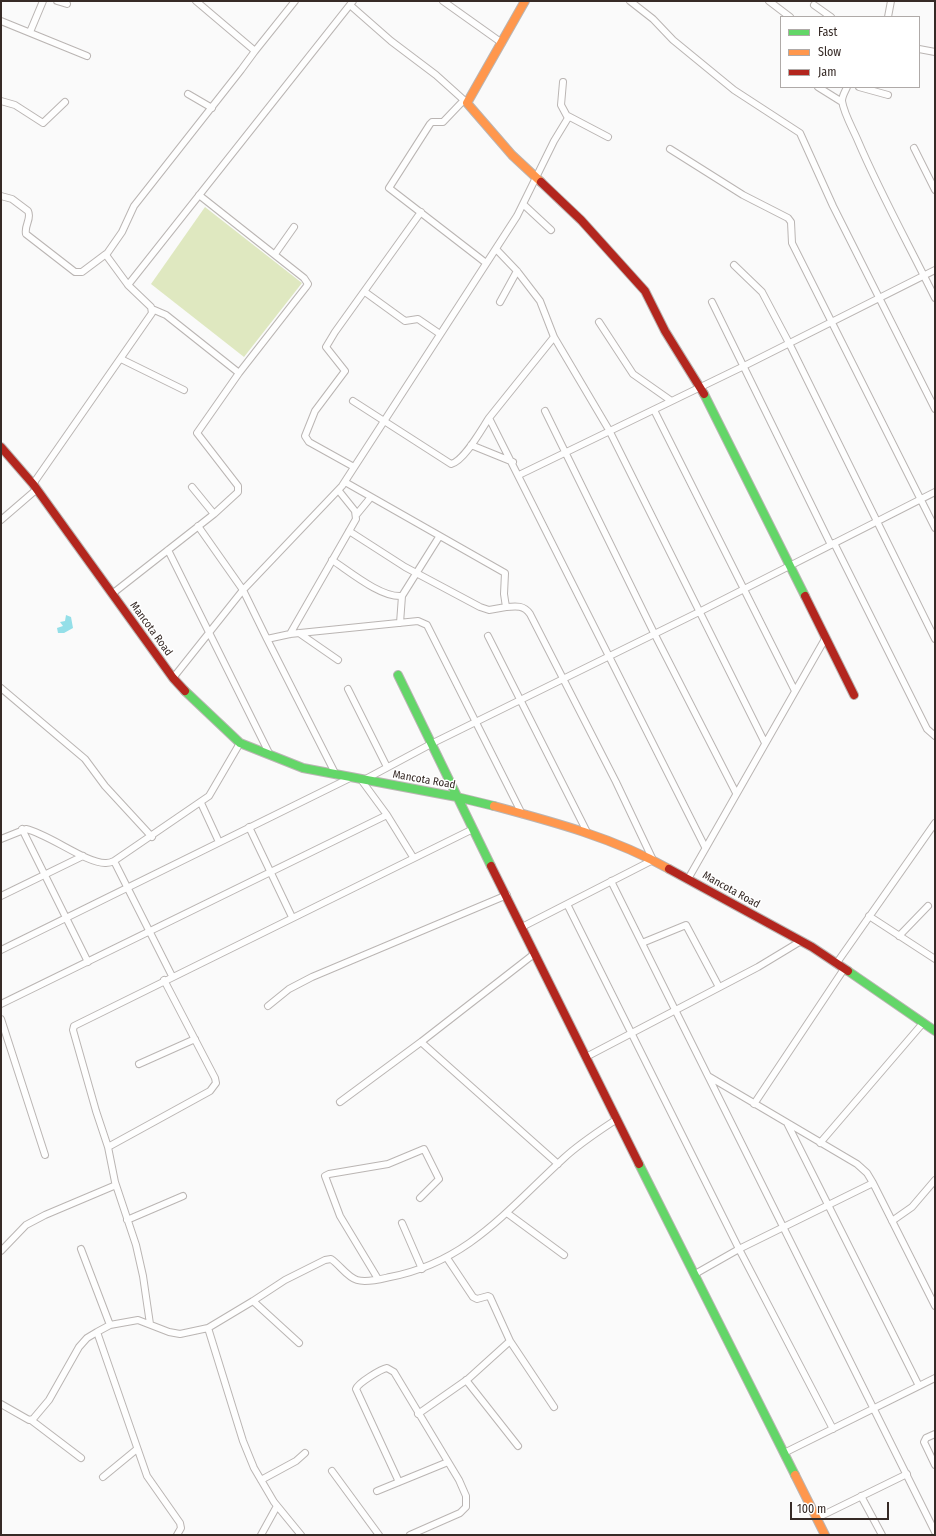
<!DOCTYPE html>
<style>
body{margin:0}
#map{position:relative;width:936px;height:1536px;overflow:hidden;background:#fafafa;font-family:"Fira Sans Condensed",sans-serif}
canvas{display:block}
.frame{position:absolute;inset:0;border:2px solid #362a26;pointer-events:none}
.legend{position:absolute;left:780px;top:16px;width:140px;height:72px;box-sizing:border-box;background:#fff;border:1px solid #afaaa8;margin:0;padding:5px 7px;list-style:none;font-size:12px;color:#362a26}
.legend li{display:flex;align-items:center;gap:8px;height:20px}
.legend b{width:20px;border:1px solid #afaaa8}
.scale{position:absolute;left:790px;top:1502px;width:99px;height:18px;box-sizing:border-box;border:2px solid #362a26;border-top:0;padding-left:5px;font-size:12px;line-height:14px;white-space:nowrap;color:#362a26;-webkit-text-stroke:3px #fff;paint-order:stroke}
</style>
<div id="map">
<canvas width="936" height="1536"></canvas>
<div class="frame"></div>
<ul class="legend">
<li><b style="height:5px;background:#63d668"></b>Fast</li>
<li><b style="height:5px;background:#ff974d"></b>Slow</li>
<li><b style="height:5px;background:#b3261e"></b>Jam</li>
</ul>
<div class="scale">100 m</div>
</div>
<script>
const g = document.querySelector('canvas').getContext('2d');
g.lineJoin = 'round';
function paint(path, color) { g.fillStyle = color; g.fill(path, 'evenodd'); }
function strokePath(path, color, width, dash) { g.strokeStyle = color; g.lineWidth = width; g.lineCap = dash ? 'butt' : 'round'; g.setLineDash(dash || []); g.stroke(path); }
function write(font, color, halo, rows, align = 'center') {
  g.font = font + ' "Fira Sans Condensed",sans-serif'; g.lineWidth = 3; g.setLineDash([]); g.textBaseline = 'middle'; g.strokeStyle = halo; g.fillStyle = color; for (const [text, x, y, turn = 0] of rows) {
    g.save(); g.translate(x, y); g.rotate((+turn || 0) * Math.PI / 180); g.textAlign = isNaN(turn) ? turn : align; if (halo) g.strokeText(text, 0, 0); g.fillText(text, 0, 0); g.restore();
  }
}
paint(new Path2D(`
 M 205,207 L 302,283 L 244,357 L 151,284 Z`), '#dfe8c0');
paint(new Path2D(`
 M 66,615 L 71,617 L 73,628 L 64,633 L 58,633 L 57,628 L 63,626 L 60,622 L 65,621 Z`), '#94dfe8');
const street = new Path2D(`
 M 57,1 L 67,4
 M 443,1 L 502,43
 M 630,1 L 653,19 L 673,40 L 734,90 L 800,133 L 833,206 L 935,409
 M 769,1 L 790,17
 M 350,5 L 391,41 L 436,75 L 466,102
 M 814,5 L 831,17
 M 888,17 L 891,1
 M 1,21 L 87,56
 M 30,32 L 43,1
 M 919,49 L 935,52
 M 255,51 L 295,1
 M 818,87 L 842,102
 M 847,87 C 845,92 842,96 842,101 C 844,114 853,129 858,141 C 881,195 909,245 935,298
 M 859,87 L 888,95
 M 188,94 L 212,108
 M 464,100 L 443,122 L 432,122 L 430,124 L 389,188 L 486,263
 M 1,101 L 15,105 L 43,123 L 65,102
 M 568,116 L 608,137
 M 914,148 L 935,190
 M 670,149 L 743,195 L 788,218 L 791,222 L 792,243 L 935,528
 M 1,196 L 12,199 L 28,211 C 32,219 24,225 26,234 L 75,272 L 82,272 L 106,254
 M 523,204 L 551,230
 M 496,249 L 517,271 L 540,301 L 554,337 L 609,430 L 765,743
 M 275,254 L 294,227
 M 734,265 L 762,292 L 789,343 L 935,639
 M 128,285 L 353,1
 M 365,292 L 405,321 L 418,319 L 440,334
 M 500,302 L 517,271
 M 712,302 L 831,545
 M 152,309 L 166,315 L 239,373 L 306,287 L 308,284 L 304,278 L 199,195
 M 599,322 L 633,374 L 670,400
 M 554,337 L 489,418 L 705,847
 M 121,359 L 184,390
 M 353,401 L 451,464 C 464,461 481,430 489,418
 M 654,410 L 795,691
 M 545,411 L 654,633 L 736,793
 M 471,445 L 513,462
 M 354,467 L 309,442 L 305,436 L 315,411 L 345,371 L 326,347 L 335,332 L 421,212
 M 519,475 L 744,366 L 935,270
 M 345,482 L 505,573 L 504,594 L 506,607 C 516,606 524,605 530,614 L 616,782 L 653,860 L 522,927
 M 33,484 L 152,313 L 151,307 L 128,285 L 106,255 L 122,232 L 134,206 L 241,70 L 255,51 L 196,1
 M 192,487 L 214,514
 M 357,514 L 371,497
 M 1,520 L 37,489
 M 198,526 L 243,590 L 267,639 L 290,634 L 418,621 L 427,625 L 522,814
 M 349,531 L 405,567 L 480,607 L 489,610 L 506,607
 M 834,543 L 927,729 L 935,736
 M 168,550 L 270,755
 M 332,560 C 349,571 381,598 402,596 L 439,537
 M 112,594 L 214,514 L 238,492 L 238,486 L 197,433 L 239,373
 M 400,623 L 402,596
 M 299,633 L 338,660
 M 290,634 L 356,519 L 355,511 L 339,491
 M 488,636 L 587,832
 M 267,639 L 336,775
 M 173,678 L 243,590 L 342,486 L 517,216 L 554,141 L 568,118 L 561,105 L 563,82
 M 1,688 L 85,759 L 105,786 L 152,837
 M 348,689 L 387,767
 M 201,803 L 219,842
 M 249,827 L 292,917
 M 22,829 L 88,962
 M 1,839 L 26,829 C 49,834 87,864 106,863 C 108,863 112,862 114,861
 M 413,857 L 387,815 L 362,781 L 431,744 L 699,612 L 935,492
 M 688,879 L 825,639
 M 611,881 L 708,1076 L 857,1164 L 867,1173 L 873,1183
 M 1,896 L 83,856
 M 567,904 L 739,1249 L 833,1429
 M 869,916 L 935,959
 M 899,936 L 928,906
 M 642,943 L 686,925 L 719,987
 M 1,950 L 350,778
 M 836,964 L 935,823
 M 172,976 L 114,861 L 209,796 L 240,743
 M 1,1004 L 387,815
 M 268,1006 L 289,989 L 312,977 L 507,895
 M 1,1019 L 45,1155
 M 421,1042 L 558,1164
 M 586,1057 L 758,967 L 801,941
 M 139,1064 L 195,1039
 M 708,1076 L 935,1532
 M 340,1102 L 421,1042 L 534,954
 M 754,1104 L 844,969
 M 788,1125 L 919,1386
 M 820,1143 L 923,1023
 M 108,1147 L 210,1091 L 216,1083 L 215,1078 L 164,980
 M 507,1213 L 564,1255
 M 127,1220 L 183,1196
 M 892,1221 L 912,1207 L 935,1180
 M 402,1223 L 422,1269
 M 81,1249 L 110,1325
 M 1,1251 L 26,1225 L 45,1215 L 116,1185
 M 695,1274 L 739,1249 L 873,1183 L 935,1306
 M 378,1279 L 340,1216 L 325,1176 L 329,1174 L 388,1164 L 424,1149 L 439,1179 L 420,1198
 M 253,1301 L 299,1343
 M 150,1324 L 143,1276 L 136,1245 L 115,1182 L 108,1147 L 96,1111 L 73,1030 L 74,1026 L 473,829
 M 208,1328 L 243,1441 L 254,1468 L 274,1502 L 301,1535
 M 97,1332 L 147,1476 L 180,1523 L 181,1528 L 177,1535
 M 510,1341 L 554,1407
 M 466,1380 L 518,1446
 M 1,1404 L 29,1420 L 33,1419 L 49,1400 L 79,1347 L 87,1338 L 97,1332 L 110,1325 L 138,1320 L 169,1332 L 180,1334 L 208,1328 L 253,1301 L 285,1280 L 325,1260 L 331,1259 C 340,1265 347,1277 357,1280 C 367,1283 381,1279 390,1277 C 468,1262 508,1209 564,1158 C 580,1143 599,1131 617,1119
 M 418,1414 L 468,1379 L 510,1341 L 490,1297 L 488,1296 L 477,1299 L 473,1297 L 447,1258
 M 31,1420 L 81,1458
 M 935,1434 L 926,1438 L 924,1442 L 935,1465
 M 784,1453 L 935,1378
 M 332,1471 L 379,1535
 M 103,1477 L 137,1449
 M 261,1480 L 296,1461 L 305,1453
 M 399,1482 L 356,1389 C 358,1383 381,1369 387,1368 L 394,1372 L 459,1480 L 466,1496 L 466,1507 L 460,1513 L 410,1535
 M 377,1491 L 448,1462
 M 861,1496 L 882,1535
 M 817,1518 L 907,1474
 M 261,1535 L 277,1506`);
const fast = new Path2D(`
 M 704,394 L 805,596
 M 398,675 L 491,866
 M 185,691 L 240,743 L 303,768 L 457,797 L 494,806
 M 848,971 L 935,1031
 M 639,1164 L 795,1475`);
const slow = new Path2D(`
 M 525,1 L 467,103 L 512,155 L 541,182
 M 494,806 C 554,822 614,838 669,869
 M 795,1475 L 825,1535`);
const jam = new Path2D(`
 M 541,182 L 581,220 L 645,291 L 665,331 L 704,394
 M 1,447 L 33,484 L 173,678 L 185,691
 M 805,596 L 854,695
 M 491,866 L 639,1164
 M 669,869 L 812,947 L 848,971`);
strokePath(street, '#bab5b3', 8);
strokePath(fast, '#bab5b3', 10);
strokePath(slow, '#bab5b3', 10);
strokePath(jam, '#bab5b3', 10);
strokePath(street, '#fefefe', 6);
strokePath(fast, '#63d668', 8);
strokePath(slow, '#ff974d', 8);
strokePath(jam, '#b3261e', 8);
write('11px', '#362a26', '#fff', [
 ["Mancota Road",151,629,54],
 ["Mancota Road",424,780,10],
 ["Mancota Road",731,890,29]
]);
</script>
